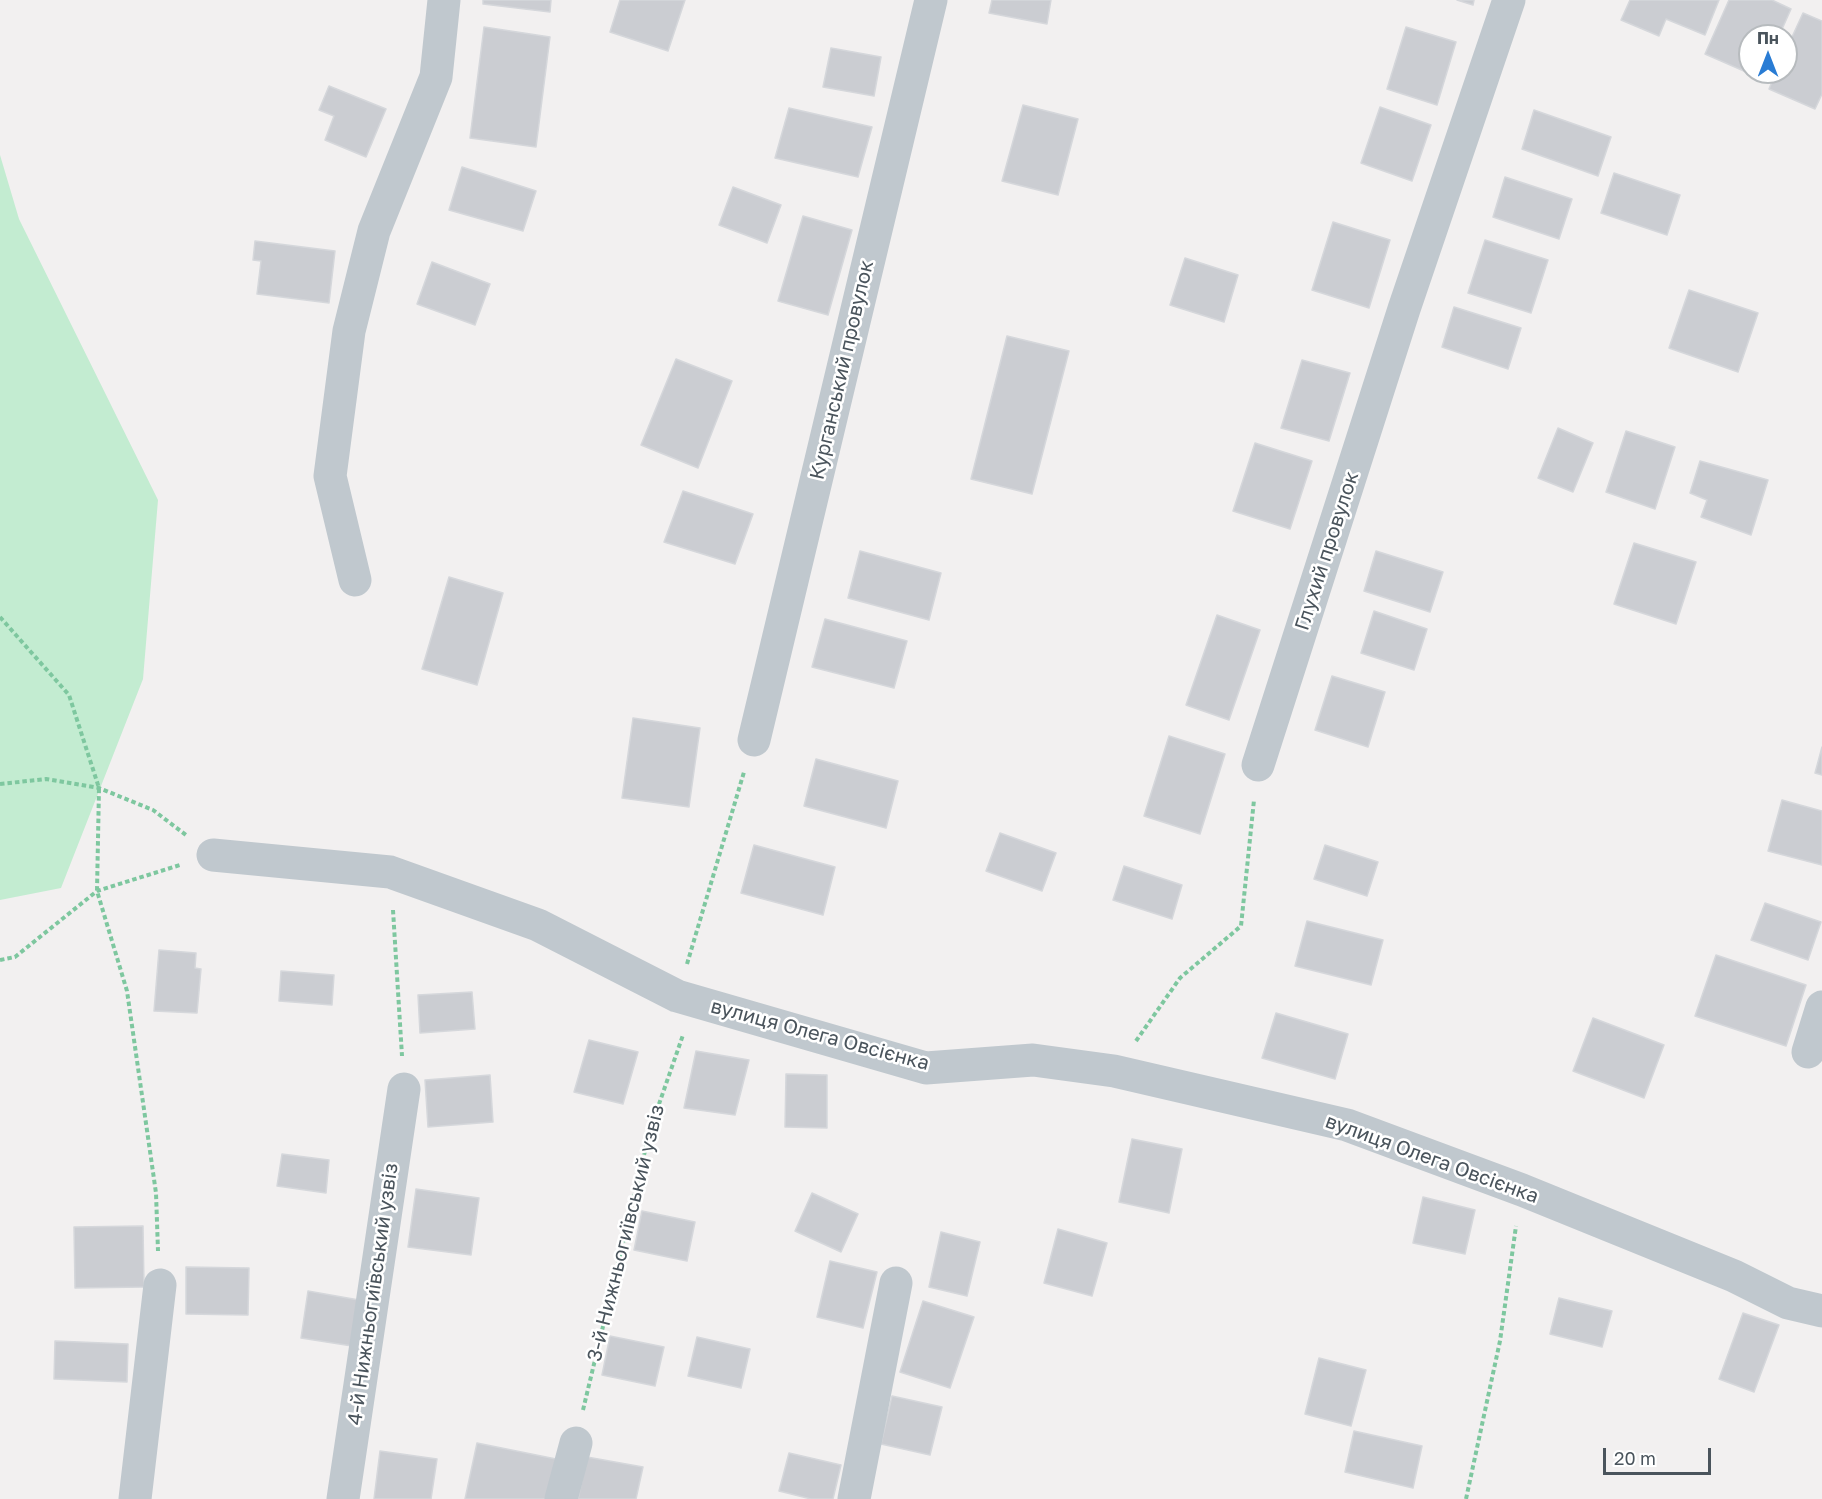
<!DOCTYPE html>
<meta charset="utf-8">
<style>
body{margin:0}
#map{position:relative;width:1822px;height:1499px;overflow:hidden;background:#f2f0f0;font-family:"Golos Text",sans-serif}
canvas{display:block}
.north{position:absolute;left:1738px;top:24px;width:60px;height:60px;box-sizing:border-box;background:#fff;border:2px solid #b7bbbe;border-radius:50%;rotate:0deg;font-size:16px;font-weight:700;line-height:24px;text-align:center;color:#4a545c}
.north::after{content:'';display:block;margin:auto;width:21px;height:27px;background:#297cd4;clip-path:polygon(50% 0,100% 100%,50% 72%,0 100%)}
.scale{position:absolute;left:1603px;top:1448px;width:108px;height:27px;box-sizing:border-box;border:3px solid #4a545c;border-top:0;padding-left:8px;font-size:18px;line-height:21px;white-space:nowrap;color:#4a545c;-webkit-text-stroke:4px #fff;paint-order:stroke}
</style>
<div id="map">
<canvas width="1822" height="1499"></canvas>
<div class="north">Пн</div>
<div class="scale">20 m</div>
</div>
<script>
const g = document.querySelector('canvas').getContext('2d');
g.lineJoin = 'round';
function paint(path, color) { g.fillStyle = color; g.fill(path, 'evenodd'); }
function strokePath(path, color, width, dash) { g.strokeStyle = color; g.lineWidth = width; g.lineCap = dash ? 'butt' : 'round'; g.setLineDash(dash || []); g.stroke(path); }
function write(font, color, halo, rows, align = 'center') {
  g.font = font + ' "Golos Text",sans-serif'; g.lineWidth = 5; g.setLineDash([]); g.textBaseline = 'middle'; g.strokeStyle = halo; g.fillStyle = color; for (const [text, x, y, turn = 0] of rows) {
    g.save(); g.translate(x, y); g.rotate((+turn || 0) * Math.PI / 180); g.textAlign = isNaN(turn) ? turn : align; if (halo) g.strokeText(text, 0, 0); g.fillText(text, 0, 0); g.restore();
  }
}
paint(new Path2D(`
 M 0,155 L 19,219 L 158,500 L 143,679 L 61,888 L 0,900 Z`), '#c3ecd1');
const building = new Path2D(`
 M 483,0 L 551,0 L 550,12 L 483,4 Z
 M 620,0 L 685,0 L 668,51 L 610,32 Z
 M 992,0 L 1051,0 L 1047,24 L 989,13 Z
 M 1457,0 L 1474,0 L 1473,5 Z
 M 1630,0 L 1719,0 L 1705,35 L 1666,19 L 1659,36 L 1621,20 Z
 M 1729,0 L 1772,0 L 1791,9 L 1779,36 L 1750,36 L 1750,72 L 1763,72 L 1760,78 L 1705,54 Z
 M 1803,13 L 1822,21 L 1822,94 L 1815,109 L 1769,89 L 1776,72 L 1786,72 L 1786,50 Z
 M 484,27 L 550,37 L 536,147 L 470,138 Z
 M 1406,27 L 1456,42 L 1437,105 L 1387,89 Z
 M 831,48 L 881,57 L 874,96 L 823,87 Z
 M 329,86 L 386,109 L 366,157 L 325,140 L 334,116 L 319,110 Z
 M 1023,105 L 1078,119 L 1058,195 L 1002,181 Z
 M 1380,107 L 1431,125 L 1412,181 L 1361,163 Z
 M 789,108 L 872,127 L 858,177 L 775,158 Z
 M 1534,110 L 1611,137 L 1598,176 L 1522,149 Z
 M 462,167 L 536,191 L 523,231 L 449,210 Z
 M 1614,173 L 1680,195 L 1667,235 L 1601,213 Z
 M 1505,177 L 1572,199 L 1559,239 L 1493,217 Z
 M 733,187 L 781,205 L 767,243 L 719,225 Z
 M 803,216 L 852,230 L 828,315 L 778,301 Z
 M 1333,222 L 1390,240 L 1369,308 L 1312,290 Z
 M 1485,240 L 1548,260 L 1531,313 L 1468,293 Z
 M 255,241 L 335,251 L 329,303 L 257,294 L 261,261 L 253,260 Z
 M 1185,258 L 1238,275 L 1224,322 L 1170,305 Z
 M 432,262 L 490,284 L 475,325 L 417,304 Z
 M 1689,290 L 1758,313 L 1738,372 L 1669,348 Z
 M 1454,307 L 1521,328 L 1508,369 L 1442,347 Z
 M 1007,336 L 1069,351 L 1032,494 L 971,479 Z
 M 676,359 L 732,381 L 698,468 L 641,445 Z
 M 1302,360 L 1350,373 L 1329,441 L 1281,428 Z
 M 1558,428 L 1593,443 L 1573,492 L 1538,478 Z
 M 1626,431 L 1675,447 L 1655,509 L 1606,492 Z
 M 1255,443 L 1312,461 L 1290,529 L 1233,511 Z
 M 1700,461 L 1768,480 L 1751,535 L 1701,517 L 1707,500 L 1690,493 Z
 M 683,491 L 753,514 L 735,564 L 664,542 Z
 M 1634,543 L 1696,562 L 1676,624 L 1614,604 Z
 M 860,551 L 941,573 L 929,620 L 848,598 Z
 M 1376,551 L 1443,572 L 1430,612 L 1364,591 Z
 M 449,577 L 503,593 L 477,685 L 422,669 Z
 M 1374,611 L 1427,629 L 1414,670 L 1361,653 Z
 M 1217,615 L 1260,630 L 1229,720 L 1186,705 Z
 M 825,619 L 907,641 L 894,688 L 812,667 Z
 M 1332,676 L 1385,692 L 1368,747 L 1315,730 Z
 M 633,718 L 700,728 L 689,807 L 622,798 Z
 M 1169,736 L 1225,754 L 1200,834 L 1144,816 Z
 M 1822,747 L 1822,775 L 1815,773 Z
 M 816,759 L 898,781 L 886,828 L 804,806 Z
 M 1782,800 L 1822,811 L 1822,865 L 1768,851 Z
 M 1000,833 L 1056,853 L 1042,891 L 986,871 Z
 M 754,845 L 835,867 L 823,915 L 741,893 Z
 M 1325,845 L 1378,862 L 1367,896 L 1314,879 Z
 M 1124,866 L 1182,885 L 1172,919 L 1113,900 Z
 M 1765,903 L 1821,922 L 1808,960 L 1751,940 Z
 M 1307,921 L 1383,940 L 1371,985 L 1295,966 Z
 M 159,950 L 196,953 L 195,968 L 201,969 L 197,1013 L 154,1011 Z
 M 1716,955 L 1806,985 L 1786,1046 L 1695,1016 Z
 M 281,971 L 334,975 L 332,1005 L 279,1001 Z
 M 472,992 L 475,1029 L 420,1033 L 418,995 Z
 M 1276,1013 L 1348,1034 L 1335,1079 L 1262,1058 Z
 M 1593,1018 L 1664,1045 L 1644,1098 L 1573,1071 Z
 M 589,1040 L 638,1052 L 623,1104 L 574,1092 Z
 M 696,1051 L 749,1060 L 735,1115 L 684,1108 Z
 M 786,1074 L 827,1075 L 827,1128 L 785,1127 Z
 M 490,1075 L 493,1122 L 428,1127 L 425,1080 Z
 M 1132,1139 L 1182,1149 L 1169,1213 L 1119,1202 Z
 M 282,1154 L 329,1160 L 326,1193 L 277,1186 Z
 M 416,1189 L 479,1198 L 471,1255 L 408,1247 Z
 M 812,1193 L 858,1214 L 841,1252 L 795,1231 Z
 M 1423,1197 L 1475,1210 L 1465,1254 L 1413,1243 Z
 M 642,1211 L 695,1222 L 687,1261 L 634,1250 Z
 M 143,1226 L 144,1287 L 75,1288 L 74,1227 Z
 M 1058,1229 L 1107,1243 L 1092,1296 L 1044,1283 Z
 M 941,1232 L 980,1242 L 967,1296 L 929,1287 Z
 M 830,1261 L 877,1272 L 863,1328 L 817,1317 Z
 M 186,1267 L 249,1268 L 248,1315 L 186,1314 Z
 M 308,1291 L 359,1300 L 352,1346 L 301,1338 Z
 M 1559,1298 L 1612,1311 L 1602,1347 L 1550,1334 Z
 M 923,1301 L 974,1317 L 950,1388 L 900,1372 Z
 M 1743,1313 L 1779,1325 L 1754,1392 L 1719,1379 Z
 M 610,1336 L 664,1347 L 655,1386 L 602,1375 Z
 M 697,1337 L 750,1349 L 741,1388 L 688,1376 Z
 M 55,1341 L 128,1344 L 127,1382 L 54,1379 Z
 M 1319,1358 L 1366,1370 L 1351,1426 L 1305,1414 Z
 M 892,1396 L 942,1407 L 930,1455 L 881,1444 Z
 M 1354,1431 L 1422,1446 L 1413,1488 L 1345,1472 Z
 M 477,1443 L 556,1459 L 548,1499 L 465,1499 Z
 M 380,1451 L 437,1459 L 431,1499 L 374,1499 Z
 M 789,1453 L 841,1465 L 833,1499 L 811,1499 L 779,1491 Z
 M 587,1457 L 643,1467 L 636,1499 L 578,1499 Z`);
paint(building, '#cbcdd2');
strokePath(building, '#d5d7db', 1.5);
strokePath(new Path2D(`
 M 0,617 L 69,695 L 99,788 L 97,891 L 127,991 L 156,1193 L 158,1251
 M 0,784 L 46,779 L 99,788 L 153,810 L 186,835
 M 393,910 L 402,1056
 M 0,960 L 15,957 L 97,891 L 180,865
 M 687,964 L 744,772
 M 1136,1041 L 1180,978 L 1241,926 L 1254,800
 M 583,1410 L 650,1130 L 683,1035
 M 1466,1499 L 1500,1341 L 1516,1226`), '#7ec79f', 4, [4.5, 3]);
strokePath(new Path2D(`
 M 355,580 L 330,476 L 349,331 L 374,231 L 436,77 L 444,0
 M 754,740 L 931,0
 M 1258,765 L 1404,309 L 1509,0
 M 213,855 L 390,872 L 538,925 L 677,996 L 926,1068 L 1033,1060 L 1114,1071 L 1347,1125 L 1522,1190 L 1734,1276 L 1788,1303 L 1822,1311
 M 1808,1052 L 1822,1007
 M 135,1499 L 160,1285
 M 343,1499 L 404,1089
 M 561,1499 L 576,1443
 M 854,1499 L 896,1283`), '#c0c8ce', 33);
write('20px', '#4a545c', '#fff', [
 ["Курганський провулок",842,370,-77],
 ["Глухий провулок",1327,551,-72],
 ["вулиця Олега Овсієнка",820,1035,15],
 ["вулиця Олега Овсієнка",1432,1159,20],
 ["3-й Нижньогиївський узвіз",626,1233,-76],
 ["4-й Нижньогиївський узвіз",373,1294,-82]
]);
</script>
